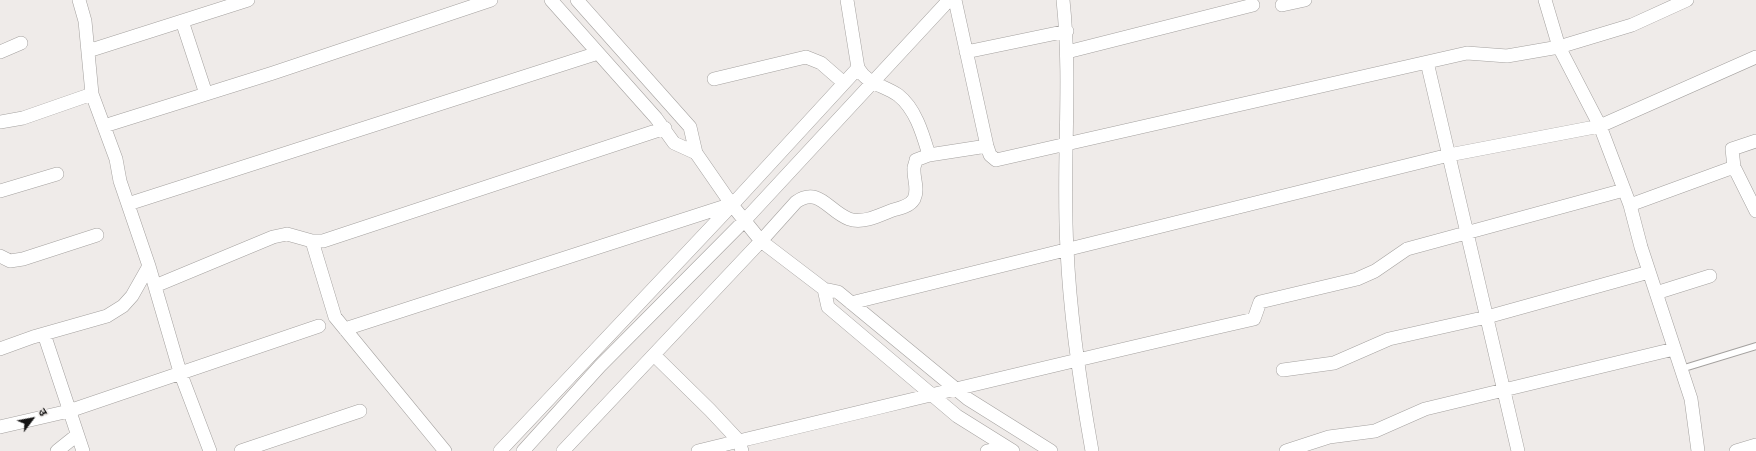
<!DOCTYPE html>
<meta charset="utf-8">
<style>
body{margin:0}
#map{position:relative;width:1756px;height:451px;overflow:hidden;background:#efebe9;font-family:Rubik,"Noto Sans Devanagari",sans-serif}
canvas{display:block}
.north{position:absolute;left:12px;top:399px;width:40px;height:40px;-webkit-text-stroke:3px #efebe9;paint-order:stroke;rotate:58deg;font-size:11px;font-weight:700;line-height:16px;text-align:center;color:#141313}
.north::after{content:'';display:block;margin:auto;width:14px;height:18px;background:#141313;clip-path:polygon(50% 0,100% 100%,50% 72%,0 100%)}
</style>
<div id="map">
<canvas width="1756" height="451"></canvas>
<div class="north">उ</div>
</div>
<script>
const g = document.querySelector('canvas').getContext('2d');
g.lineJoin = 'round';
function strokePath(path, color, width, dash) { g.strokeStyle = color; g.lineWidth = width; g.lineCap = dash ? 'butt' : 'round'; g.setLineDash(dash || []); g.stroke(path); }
const lane = new Path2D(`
 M 1681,369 L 1756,346`);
const street = new Path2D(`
 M 79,0 L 85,21 L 92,94 L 116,159 L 120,181 L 149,266 L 180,372 L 210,451
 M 551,0 L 656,118 L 674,143 L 696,153
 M 577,0 L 690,127 L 696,153 L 732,205 L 761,241 L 824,289 L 838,292 L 968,399 L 1051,451
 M 847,0 L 858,68 C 867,84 883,85 898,95 C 916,109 923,135 929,155
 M 955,0 L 987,146 L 990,155 L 996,160 L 1467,53 L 1507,56 L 1559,47 L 1632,25 L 1687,0
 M 1063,0 C 1072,83 1062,166 1067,249 C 1070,317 1080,384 1092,451
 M 1545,0 L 1559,47 L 1600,126 L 1630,205 L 1641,247 L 1691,399 L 1698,451
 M 1282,5 L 1305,0
 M 182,21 L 206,94
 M 88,51 L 248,0
 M 0,52 L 21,43
 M 966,52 L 1067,31
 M 1067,52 L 1253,5
 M 1427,62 L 1518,451
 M 714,79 L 806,57 L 821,63 L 844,83
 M 0,122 L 23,118 L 92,94
 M 104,126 L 273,73 L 491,0
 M 1734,167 L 1756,211
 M 0,191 L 57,174
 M 128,204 L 598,53
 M 1630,205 L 1734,167 L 1732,149 L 1756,141
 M 312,241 L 335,317 L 445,451
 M 0,256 L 10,261 L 23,259 L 97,235
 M 155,286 L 273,237 L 287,234 L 312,241 L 323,241 L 665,128
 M 824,289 L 828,307 L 957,416 L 1013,451
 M 1656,293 L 1710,276
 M 851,303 L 1449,155 L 1600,126 L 1756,57
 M 345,329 L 729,205
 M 44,334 L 83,451
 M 0,349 L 33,337 L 107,316 L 123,306 L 132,296 L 149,266
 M 654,355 L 710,410 L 739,441 C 911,400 1082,358 1254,319 L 1260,302 L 1357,279 L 1375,271 L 1407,249 L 1624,190
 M 1283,370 L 1334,363 L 1389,339 L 1487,317 L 1649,272
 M 0,427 L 69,411 L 319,326
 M 57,451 L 77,435
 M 241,451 L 360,411
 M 500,451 L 732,205 L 858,68
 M 523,451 L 600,366 L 745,220 L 949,0
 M 563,451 L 761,241 L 796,202 C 819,186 828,211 849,219 C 863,224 880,215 893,210 C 901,208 910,206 914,199 C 919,189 913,178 914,168 C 914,166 916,162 916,160 L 929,155 L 987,146
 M 698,451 L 739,441 L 742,451
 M 987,451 L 1006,447
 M 1286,451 L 1329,437 L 1375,431 L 1425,409 L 1674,349
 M 1736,451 L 1756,445`);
strokePath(lane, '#a4a19f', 8);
strokePath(street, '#a4a19f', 14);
strokePath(lane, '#fff', 6);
strokePath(street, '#fff', 13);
</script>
